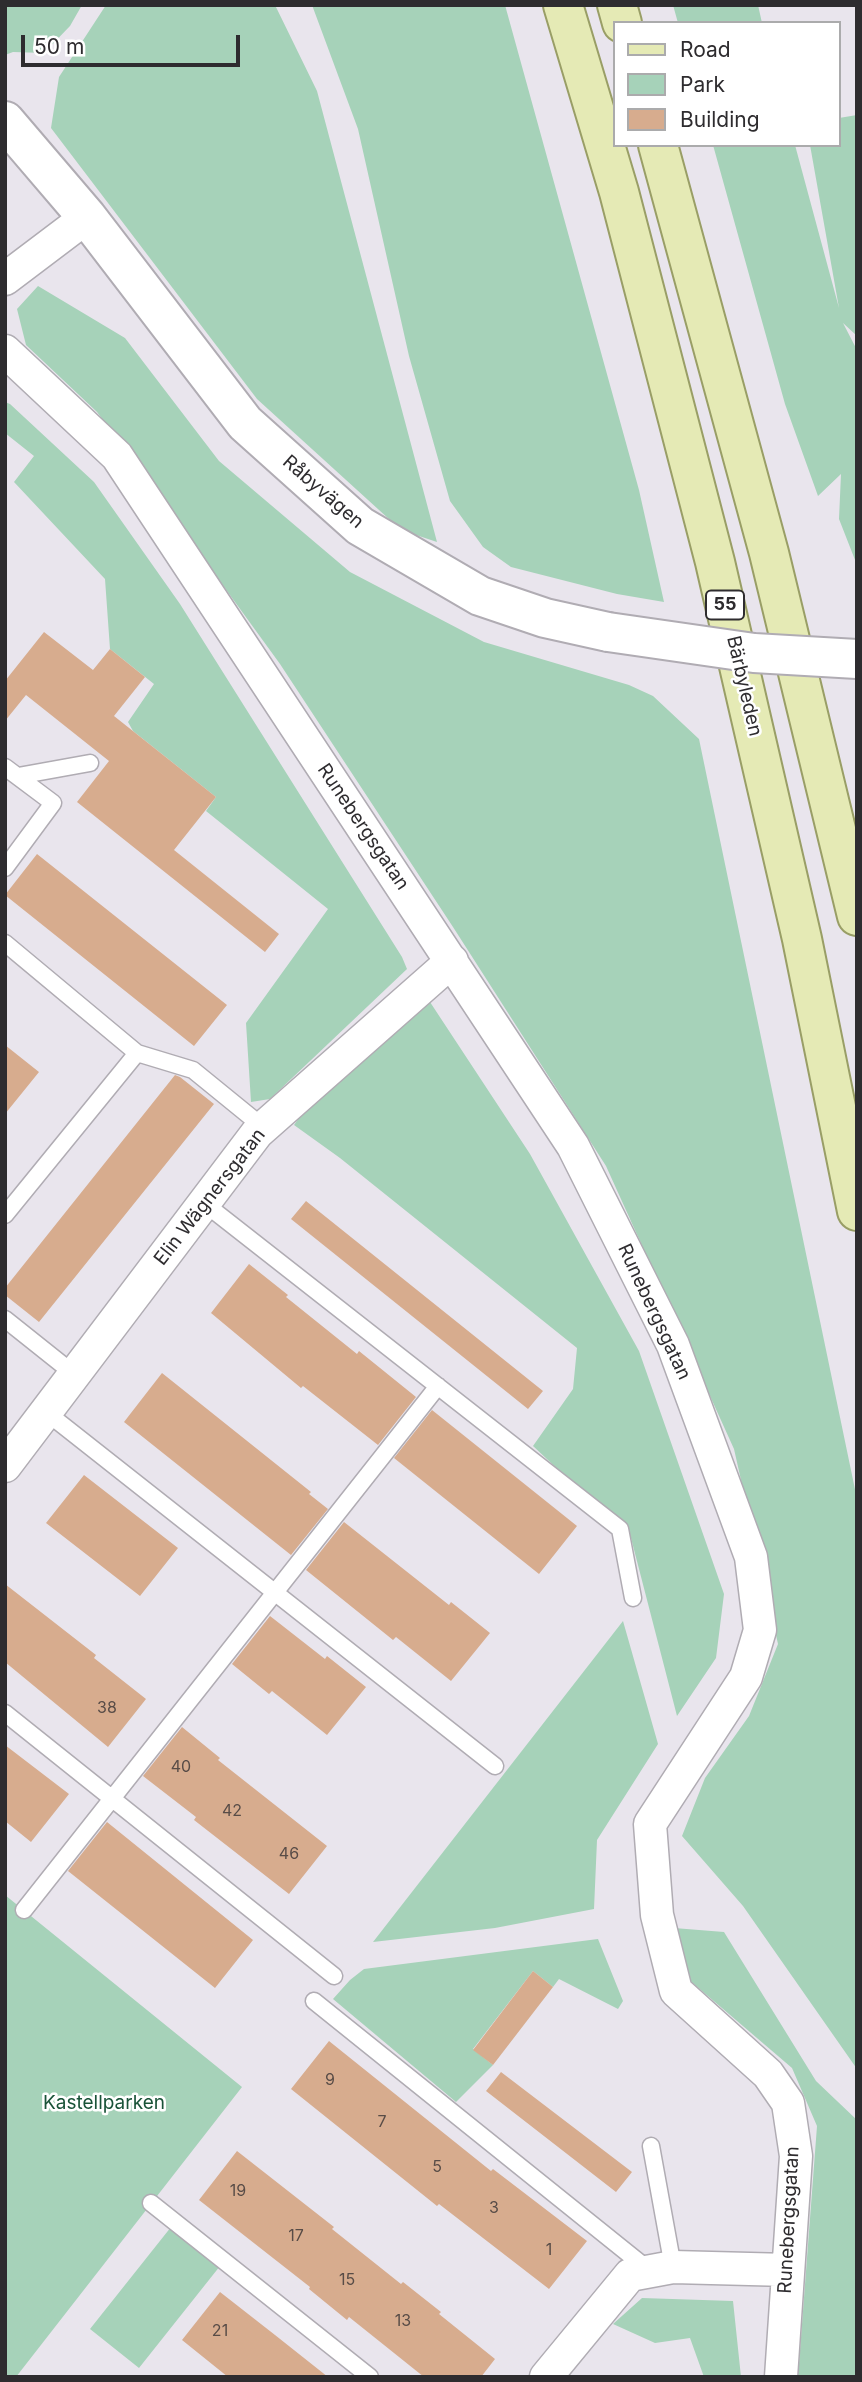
<!DOCTYPE html>
<meta charset="utf-8">
<style>
body{margin:0}
#map{position:relative;width:862px;height:2382px;overflow:hidden;background:#e9e5ed;font-family:Inter,sans-serif}
canvas{display:block}
.frame{position:absolute;inset:0;border:7px solid #2e2c2f;pointer-events:none}
.legend{position:absolute;left:613px;top:21px;width:228px;height:126px;box-sizing:border-box;background:#fff;border:2px solid #ababac;margin:0;padding:9px 12px;list-style:none;font-size:21px;color:#2e2c2f}
.legend li{display:flex;align-items:center;gap:14px;height:35px}
.legend b{width:35px;border:2px solid #ababac}
.scale{position:absolute;left:21px;top:35px;width:219px;height:32px;box-sizing:border-box;border:4px solid #2e2c2f;border-top:0;padding-left:9px;font-size:21px;line-height:24px;white-space:nowrap;color:#2e2c2f;-webkit-text-stroke:5px #fff;paint-order:stroke}
</style>
<div id="map">
<canvas width="862" height="2382"></canvas>
<div class="frame"></div>
<ul class="legend">
<li><b style="height:9px;background:#e5eab5"></b>Road</li>
<li><b style="height:19px;background:#a6d2b9"></b>Park</li>
<li><b style="height:19px;background:#d7ac8e"></b>Building</li>
</ul>
<div class="scale">50 m</div>
</div>
<script>
const g = document.querySelector('canvas').getContext('2d');
g.lineJoin = 'round';
function paint(path, color) { g.fillStyle = color; g.fill(path, 'evenodd'); }
function strokePath(path, color, width, dash) { g.strokeStyle = color; g.lineWidth = width; g.lineCap = dash ? 'butt' : 'round'; g.setLineDash(dash || []); g.stroke(path); }
function write(font, color, halo, rows, align = 'center') {
  g.font = font + ' Inter,sans-serif'; g.lineWidth = 5; g.setLineDash([]); g.textBaseline = 'middle'; g.strokeStyle = halo; g.fillStyle = color; for (const [text, x, y, turn = 0] of rows) {
    g.save(); g.translate(x, y); g.rotate((+turn || 0) * Math.PI / 180); g.textAlign = isNaN(turn) ? turn : align; if (halo) g.strokeText(text, 0, 0); g.fillText(text, 0, 0); g.restore();
  }
}
paint(new Path2D(`
 M 5,5 L 82,5 L 70,26 L 44,53 L 13,52 L 5,55 Z
 M 106,5 L 275,5 L 317,91 L 437,542 L 401,530 L 257,399 L 51,128 L 59,77 Z
 M 312,5 L 505,5 L 639,490 L 664,602 L 617,594 L 511,567 L 483,547 L 450,501 L 409,356 L 358,129 Z
 M 673,5 L 758,5 L 762,23 L 678,23 Z
 M 857,115 L 857,336 L 843,323 L 857,350 L 857,565 L 839,519 L 841,474 L 818,496 L 785,404 L 713,145 L 795,145 L 839,308 L 810,145 L 839,145 L 839,118 Z
 M 38,286 L 125,338 L 219,461 L 350,572 L 484,642 L 629,685 L 653,696 L 699,739 L 857,1499 L 857,2069 L 743,1906 L 682,1836 L 705,1778 L 749,1716 L 778,1644 L 734,1449 L 606,1166 L 453,927 L 280,664 L 97,412 L 26,345 L 17,309 Z
 M 5,402 L 10,404 L 94,482 L 180,604 L 402,957 L 407,969 L 270,1099 L 251,1102 L 246,1023 L 328,909 L 206,811 L 216,797 L 133,731 L 128,722 L 154,684 L 110,649 L 105,579 L 14,482 L 34,456 L 5,433 Z
 M 430,1002 L 530,1154 L 639,1351 L 724,1594 L 716,1658 L 677,1716 L 631,1538 L 533,1446 L 573,1389 L 577,1348 L 340,1158 L 294,1125 L 313,1098 Z
 M 623,1621 L 658,1744 L 597,1840 L 594,1909 L 495,1928 L 373,1942 Z
 M 5,1895 L 242,2087 L 16,2377 L 5,2377 Z
 M 674,1928 L 724,1932 L 816,2081 L 857,2120 L 857,2377 L 798,2377 L 817,2126 L 792,2068 L 688,1979 Z
 M 598,1939 L 623,2001 L 618,2009 L 559,1979 L 553,1987 L 533,1971 L 473,2049 L 493,2065 L 456,2102 L 333,1999 L 350,1980 L 364,1969 Z
 M 175,2222 L 224,2261 L 139,2368 L 90,2329 Z
 M 642,2298 L 733,2301 L 741,2377 L 704,2377 L 690,2338 L 655,2343 L 613,2324 Z`), '#a6d2b9');
paint(new Path2D(`
 M 44,632 L 93,670 L 110,649 L 145,677 L 114,716 L 216,797 L 174,850 L 279,934 L 265,952 L 77,802 L 109,761 L 26,695 L 5,721 L 5,681 Z
 M 37,854 L 227,1005 L 194,1046 L 5,895 Z
 M 5,1045 L 39,1072 L 5,1114 Z
 M 175,1075 L 180,1077 L 214,1104 L 39,1322 L 5,1295 L 5,1288 Z
 M 306,1201 L 543,1391 L 528,1409 L 291,1219 Z
 M 249,1264 L 288,1295 L 286,1297 L 357,1354 L 359,1351 L 416,1397 L 378,1445 L 303,1386 L 301,1388 L 211,1313 Z
 M 162,1373 L 311,1492 L 309,1494 L 328,1509 L 291,1555 L 124,1422 Z
 M 432,1410 L 577,1526 L 539,1574 L 394,1458 Z
 M 84,1475 L 178,1548 L 140,1596 L 46,1523 Z
 M 344,1522 L 449,1605 L 451,1602 L 490,1633 L 451,1681 L 396,1637 L 393,1640 L 306,1570 Z
 M 5,1584 L 96,1655 L 94,1658 L 146,1699 L 108,1747 L 5,1662 Z
 M 270,1616 L 325,1659 L 327,1656 L 366,1687 L 327,1735 L 272,1691 L 269,1694 L 232,1664 Z
 M 182,1727 L 220,1758 L 218,1760 L 327,1846 L 289,1894 L 194,1820 L 196,1817 L 143,1776 Z
 M 5,1745 L 69,1794 L 31,1842 L 5,1821 Z
 M 107,1822 L 253,1940 L 215,1988 L 68,1871 Z
 M 533,1971 L 553,1987 L 493,2065 L 473,2050 Z
 M 329,2041 L 491,2171 L 493,2169 L 587,2241 L 549,2289 L 439,2204 L 437,2206 L 291,2089 Z
 M 501,2072 L 632,2172 L 616,2192 L 486,2091 Z
 M 237,2151 L 334,2227 L 332,2229 L 401,2284 L 403,2282 L 441,2312 L 439,2314 L 495,2359 L 481,2377 L 424,2377 L 349,2317 L 347,2320 L 309,2289 L 310,2287 L 199,2200 Z
 M 220,2292 L 275,2335 L 328,2377 L 228,2377 L 182,2340 Z`), '#d7ac8e');
const lane = new Path2D(`
 M 5,767 L 53,803 L 5,868
 M 18,776 L 90,763
 M 5,943 L 137,1053 L 5,1215
 M 137,1053 L 193,1070 L 263,1127
 M 204,1203 L 620,1529 L 633,1598
 M 5,1319 L 74,1374
 M 46,1412 L 495,1766
 M 5,1713 L 334,1976
 M 24,1910 L 438,1386
 M 314,2001 L 650,2271
 M 651,2146 L 673,2267
 M 151,2203 L 370,2377`);
const street = new Path2D(`
 M 5,279 L 87,217
 M 5,351 L 117,456 L 573,1146 L 673,1345 L 751,1557 L 760,1630 L 746,1677 L 650,1824 L 657,1915 L 676,1991 L 768,2074 L 788,2103 L 796,2156 L 781,2377
 M 5,1466 L 257,1133 L 452,961
 M 546,2377 L 630,2275 L 673,2267 L 788,2270`);
const secondary = new Path2D(`
 M 5,121 L 87,217 L 245,423 L 360,526 L 480,596 L 545,618 L 608,632`);
const primary = new Path2D(`
 M 563,5 L 619,192 L 715,562 L 802,939 L 857,1211
 M 617,5 L 622,23
 M 658,145 L 769,553 L 857,916`);
strokePath(lane, '#b0acb3', 19);
strokePath(street, '#b0acb3', 35);
strokePath(secondary, '#b0acb3', 42);
strokePath(primary, '#999e66', 42);
strokePath(lane, '#fff', 16);
strokePath(street, '#fff', 32);
strokePath(secondary, '#fff', 38);
strokePath(primary, '#e5eab5', 38);
const secondaryBridge = new Path2D(`
 M 608,632 L 754,653 L 857,659`);
strokePath(secondaryBridge, '#b0acb3', 42, []);
strokePath(secondaryBridge, '#fff', 38);
write('16px', '#584c47', null, [
 ["38",107,1708],
 ["40",181,1767],
 ["42",232,1811],
 ["46",289,1854],
 ["9",330,2080],
 ["7",382,2122],
 ["5",437,2167],
 ["19",238,2191],
 ["3",494,2208],
 ["17",296,2236],
 ["1",549,2250],
 ["15",347,2280],
 ["13",403,2321],
 ["21",220,2331]
]);
for (const [x, y, w] of [
 [725,605,38]
]) { const box = new Path2D(); box.roundRect(x - w / 2, y - 14.5, w, 29, 5); g.fillStyle = '#fff'; g.fill(box); strokePath(box, '#2e2c2f', 2); }
write('bold 18px', '#2e2c2f', null, [
 ["55",725,605]
]);
write('19px', '#2e2c2f', '#fff', [
 ["Råbyvägen",323,492,41],
 ["Bärbyleden",744,686,77],
 ["Runebergsgatan",363,827,56],
 ["Elin Wägnersgatan",210,1197,-52],
 ["Runebergsgatan",654,1312,65],
 ["Runebergsgatan",789,2220,-87]
]);
write('19px', '#195338', '#fff', [
 ["Kastellparken",104,2103]
]);
</script>
